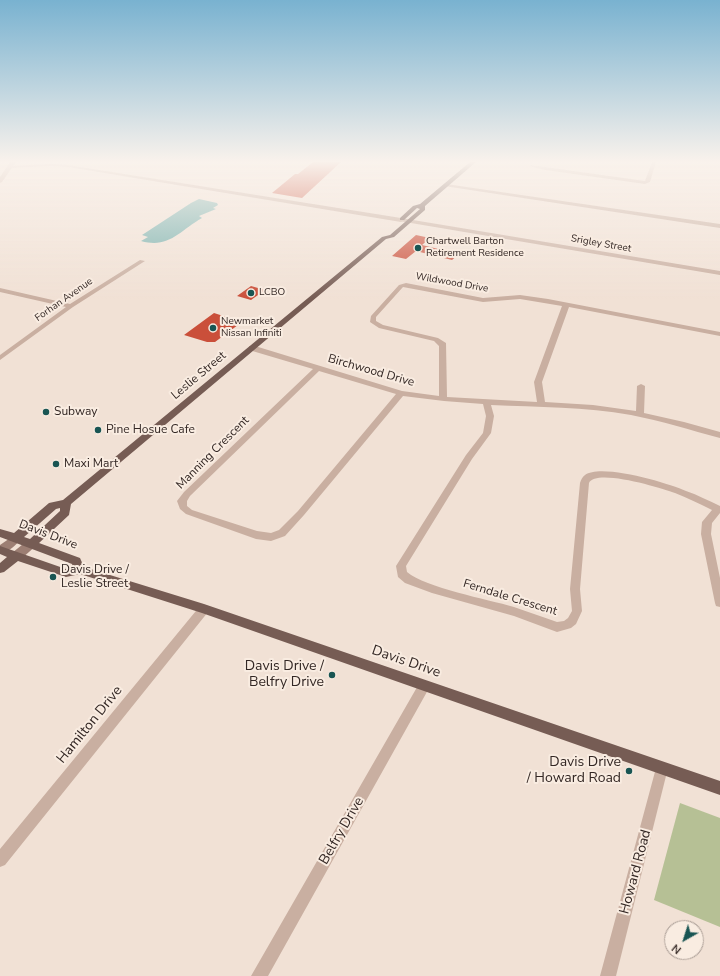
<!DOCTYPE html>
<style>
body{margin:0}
#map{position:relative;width:720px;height:976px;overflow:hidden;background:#f1e1d5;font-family:"Nunito Sans",sans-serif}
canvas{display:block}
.north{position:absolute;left:664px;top:920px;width:40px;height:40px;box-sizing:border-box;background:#f9ece1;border:1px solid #aa9d95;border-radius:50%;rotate:219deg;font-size:11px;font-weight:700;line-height:16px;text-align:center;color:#332724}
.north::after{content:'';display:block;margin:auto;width:14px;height:18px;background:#195553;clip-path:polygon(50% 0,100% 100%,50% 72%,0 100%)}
</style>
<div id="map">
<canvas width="720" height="976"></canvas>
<div class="north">N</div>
</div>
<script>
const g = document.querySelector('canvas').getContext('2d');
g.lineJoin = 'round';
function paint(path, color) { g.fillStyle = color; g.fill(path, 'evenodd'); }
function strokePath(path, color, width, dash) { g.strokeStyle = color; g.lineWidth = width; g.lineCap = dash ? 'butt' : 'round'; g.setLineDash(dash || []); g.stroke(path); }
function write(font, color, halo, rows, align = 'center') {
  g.font = font + ' "Nunito Sans",sans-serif'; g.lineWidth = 4; g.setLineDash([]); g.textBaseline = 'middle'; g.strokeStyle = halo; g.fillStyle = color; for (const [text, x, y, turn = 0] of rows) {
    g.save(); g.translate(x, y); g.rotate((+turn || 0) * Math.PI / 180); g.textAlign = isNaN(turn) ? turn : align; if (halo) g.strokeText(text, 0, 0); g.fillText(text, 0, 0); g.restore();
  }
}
paint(new Path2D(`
 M 680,803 L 720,818 L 720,927 L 654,900 Z`), '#b6c095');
paint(new Path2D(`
 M 199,199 L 217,203 L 218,205 L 213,208 L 216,209 L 199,216 L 202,218 C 179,231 169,249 141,241 L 148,237 L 142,235 L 191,203 Z`), '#73aeab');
paint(new Path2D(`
 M 313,162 L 341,162 L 302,198 L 272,193 L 295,174 L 298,174 Z
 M 416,235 L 430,238 L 422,245 L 459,254 L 452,260 L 416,251 L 406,259 L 392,256 Z
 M 251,286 L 265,290 L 251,300 L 237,296 Z
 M 214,313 L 242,322 L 215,342 L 207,342 L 184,335 Z`), '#ca4f3a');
paint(new Path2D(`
 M 652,162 L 656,162 L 650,182 L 645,184 L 545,170 L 529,166 L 531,165 L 645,181 Z
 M 51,164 L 68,165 L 401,218 L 404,220 L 401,222 L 68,167 L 51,166 L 9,168 L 7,167 L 9,166 Z
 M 446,184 L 720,224 L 720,228 L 444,186 L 444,185 Z
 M 140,260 L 145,261 L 73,307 L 0,360 L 0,355 L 66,307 L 0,292 L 0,288 L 70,304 Z
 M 406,283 L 483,298 L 520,295 L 548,299 L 720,332 L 720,336 L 569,307 L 542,382 L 545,402 L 593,405 L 636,411 L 637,386 L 641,384 L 645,386 L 644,413 L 684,422 L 720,432 L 720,438 C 690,430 662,421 631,415 C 585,407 538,407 491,405 L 494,416 L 491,433 L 472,459 L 406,566 L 407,572 C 426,588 487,599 514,607 C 528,612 543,617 557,622 L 564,621 L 568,618 L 572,611 L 570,589 L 580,483 C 581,480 582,477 585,475 C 601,463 668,483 686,491 C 698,495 709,501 720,506 L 720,513 L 712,523 L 711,534 L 720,578 L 720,607 L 716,606 L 715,603 L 701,534 L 702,522 L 712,510 C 700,504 688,498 675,493 C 661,488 596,468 589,483 L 580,589 L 582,611 L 576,624 L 571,628 L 557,632 L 514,616 L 432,593 L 405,583 L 398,577 L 396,566 L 466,455 L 483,433 L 486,416 L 483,404 L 444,401 L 403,396 L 304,515 L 285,536 L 271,541 L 256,539 L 186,514 L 180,509 L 177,501 L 184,492 L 313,369 L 249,350 L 249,346 L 255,346 L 402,391 L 439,396 L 439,346 L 434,341 L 379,328 L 370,322 L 371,316 L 399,285 ZM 403,287 L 483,302 L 520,299 L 562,306 L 534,382 L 537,402 L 447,397 L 446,343 L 438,338 L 383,325 L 376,321 L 376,317 ZM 319,371 L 396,394 L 298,511 L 279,530 L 271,533 L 257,531 L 192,510 L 187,506 L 187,501 L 190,496 Z
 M 204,605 L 208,606 L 209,609 L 208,612 L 5,865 L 0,867 L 0,849 L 200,606 Z
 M 424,681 L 428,682 L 430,686 L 428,690 L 268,976 L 251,976 L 420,682 Z
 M 662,762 L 666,764 L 668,768 L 616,976 L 600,976 L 656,768 L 658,764 Z`), '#c9afa1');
paint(new Path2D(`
 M 10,162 L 16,162 L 2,182 L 0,183 L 0,177 Z
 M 401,218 L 720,271 L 720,275 L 399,221 L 398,220 Z`), '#c9afa1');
paint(new Path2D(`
 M 16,534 L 20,535 L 21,538 C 18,544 7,553 0,554 L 0,545 Z
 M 32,539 L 36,540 L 37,543 L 36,546 C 29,551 21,562 12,559 L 10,556 L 12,553 L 28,540 Z`), '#9c7e73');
paint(new Path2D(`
 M 470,162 L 476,162 L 425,206 L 425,210 L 394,237 L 386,239 L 71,504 L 69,515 L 39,543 L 80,558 L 84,567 L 204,604 L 720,781 L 720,795 L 202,613 L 80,574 L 66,577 L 18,561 L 4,572 L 0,573 L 0,563 L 7,557 L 0,554 L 0,546 L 66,569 L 73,567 L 72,564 L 0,537 L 0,529 L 14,533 L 49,503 L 63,500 L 382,237 L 390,235 L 420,209 L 417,208 L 404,220 L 400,220 L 400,218 L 413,206 L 420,204 ZM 60,508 L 60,511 L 30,539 L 24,537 L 56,509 Z`), '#765c54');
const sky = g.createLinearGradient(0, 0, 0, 299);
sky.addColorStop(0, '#79b2d0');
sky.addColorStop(0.54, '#f9f2ec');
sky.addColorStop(1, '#f9f2ec00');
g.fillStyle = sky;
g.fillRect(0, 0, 720, 299);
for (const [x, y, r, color] of [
 [418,248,4,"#195553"],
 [251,293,4,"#195553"],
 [213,328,4,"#195553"],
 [46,412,4,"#195553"],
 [98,430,4,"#195553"],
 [56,464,4,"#195553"],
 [53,577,4,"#195553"],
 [332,675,4,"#195553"],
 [629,771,4,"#195553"]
]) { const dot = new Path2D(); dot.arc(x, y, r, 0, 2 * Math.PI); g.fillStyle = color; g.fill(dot); strokePath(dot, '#f9ece1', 1.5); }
write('10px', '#332724', '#f9ece1', [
 ["Chartwell Barton",426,242],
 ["Retirement Residence",426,254],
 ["LCBO",259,293],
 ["Newmarket",221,322],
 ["Nissan Infiniti",221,334]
], 'left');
write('10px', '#332724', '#f9ece1', [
 ["Srigley Street",601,244,10],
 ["Wildwood Drive",452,283,10],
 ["Forhan Avenue",64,300,-35]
]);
write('12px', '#332724', '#f9ece1', [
 ["Birchwood Drive",371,371,16],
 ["Leslie Street",199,376,-40],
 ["Manning Crescent",213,453,-45],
 ["Davis Drive",48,535,21],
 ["Ferndale Crescent",510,598,17]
]);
write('12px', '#332724', '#f9ece1', [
 ["Subway",54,412],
 ["Pine Hosue Cafe",106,430],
 ["Maxi Mart",64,464],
 ["Davis Drive /",61,570],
 ["Leslie Street",61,584]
], 'left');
write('14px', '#332724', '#f9ece1', [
 ["Davis Drive",406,662,19],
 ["Hamilton Drive",90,725,-51],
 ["Belfry Drive",342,831,-60],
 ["Howard Road",636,872,-75]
]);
write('14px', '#332724', '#f9ece1', [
 ["Davis Drive /",324,667],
 ["Belfry Drive",324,683],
 ["Davis Drive",621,763],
 ["/ Howard Road",621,779]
], 'right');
</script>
